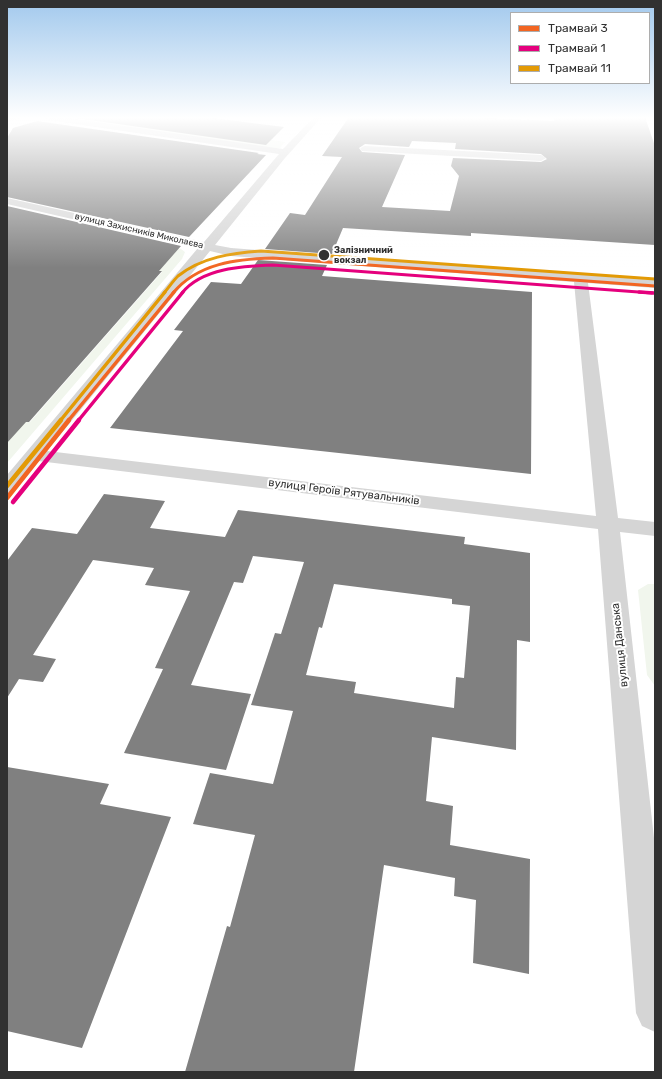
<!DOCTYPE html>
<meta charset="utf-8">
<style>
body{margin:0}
#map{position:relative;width:662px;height:1079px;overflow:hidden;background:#fff;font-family:Rubik,sans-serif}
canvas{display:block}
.frame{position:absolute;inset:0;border:8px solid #313131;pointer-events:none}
.legend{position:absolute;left:510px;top:12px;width:140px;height:72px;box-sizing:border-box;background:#fff;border:1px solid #adadad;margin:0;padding:5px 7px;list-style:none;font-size:12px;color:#313131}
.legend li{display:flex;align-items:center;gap:8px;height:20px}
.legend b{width:20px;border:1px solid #adadad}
</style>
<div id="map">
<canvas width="662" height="1079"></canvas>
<div class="frame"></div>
<ul class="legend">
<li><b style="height:5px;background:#f26522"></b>Трамвай 3</li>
<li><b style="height:5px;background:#e5007d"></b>Трамвай 1</li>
<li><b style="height:5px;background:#e39a05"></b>Трамвай 11</li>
</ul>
</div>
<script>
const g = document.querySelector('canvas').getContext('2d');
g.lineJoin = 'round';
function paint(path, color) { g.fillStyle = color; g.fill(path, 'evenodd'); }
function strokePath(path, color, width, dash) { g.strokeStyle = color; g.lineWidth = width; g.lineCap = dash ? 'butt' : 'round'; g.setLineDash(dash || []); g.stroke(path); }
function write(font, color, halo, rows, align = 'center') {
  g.font = font + ' Rubik,sans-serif'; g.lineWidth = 4; g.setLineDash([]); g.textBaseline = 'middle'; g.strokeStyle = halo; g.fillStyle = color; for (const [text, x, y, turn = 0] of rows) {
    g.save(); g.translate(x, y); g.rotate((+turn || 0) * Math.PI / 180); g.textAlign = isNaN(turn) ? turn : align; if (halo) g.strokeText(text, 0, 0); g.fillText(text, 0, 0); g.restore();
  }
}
paint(new Path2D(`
 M 59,117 L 117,117 L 285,142 L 280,148 L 267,148 Z
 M 7,208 L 181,249 L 185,252 L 182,259 L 7,463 L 7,443 L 21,421 L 30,422 L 162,272 Z
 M 648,584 L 654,584 L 655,591 L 655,686 L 647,675 L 638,590 Z`), '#f1f6ed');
paint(new Path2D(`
 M 69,117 L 205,117 L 284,127 L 266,145 Z
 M 349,117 L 462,117 L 554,121 L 554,117 L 645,117 L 655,146 L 655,245 L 471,233 L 471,236 L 343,228 L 332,254 L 265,249 L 290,213 L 305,215 L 342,157 L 322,156 ZM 412,141 L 456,143 L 455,149 L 541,154 L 547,159 L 541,162 L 453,158 L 451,166 L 459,176 L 450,211 L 382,207 L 405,155 L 362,152 L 359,148 L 365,144 L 409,147 Z
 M 37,121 L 259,153 L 257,154 L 266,155 L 189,237 L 7,197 L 7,138 L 13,128 Z
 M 7,206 L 181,246 L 159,271 L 162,271 L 29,422 L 26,422 L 7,443 Z
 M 258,260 L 327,265 L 322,276 L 532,292 L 531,474 L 110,428 L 183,331 L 174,330 L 211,282 L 241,284 Z
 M 104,494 L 165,501 L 150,528 L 225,537 L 238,510 L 465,537 L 464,544 L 530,553 L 530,642 L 517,640 L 516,750 L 432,737 L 426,801 L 453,806 L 450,845 L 530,859 L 529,974 L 473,963 L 476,900 L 454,896 L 455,878 L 384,865 L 354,1072 L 185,1072 L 227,926 L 230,927 L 255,835 L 193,824 L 210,773 L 273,784 L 293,711 L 251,705 L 275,633 L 281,634 L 304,562 L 253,556 L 243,583 L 234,582 L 191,685 L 251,694 L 226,770 L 124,753 L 163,669 L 155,668 L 190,591 L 145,585 L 154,568 L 93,560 L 33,655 L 56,659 L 43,682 L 19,679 L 7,698 L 7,561 L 32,528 L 77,534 ZM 334,584 L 452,599 L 452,604 L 470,606 L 464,678 L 456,677 L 454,708 L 354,693 L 356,682 L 306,675 L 319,627 L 322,628 Z
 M 7,767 L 109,784 L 100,804 L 171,817 L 82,1048 L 7,1031 Z`), '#808080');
paint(new Path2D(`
 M 7,117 L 20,117 L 19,119 L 7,122 Z
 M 44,117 L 62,117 L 283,149 L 314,117 L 322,117 L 285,158 L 215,245 L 231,248 L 655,280 L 655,288 L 588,283 L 618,518 L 655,522 L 655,536 L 620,532 L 655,847 L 655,1032 L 642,1026 L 636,1013 L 598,529 L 38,461 L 14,492 L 7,494 L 7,475 L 198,248 L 7,204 L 7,198 L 204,242 L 279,154 L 48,120 ZM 210,251 L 231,256 L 574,282 L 596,516 L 47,451 Z
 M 365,146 L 541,155 L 546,158 L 541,161 L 362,151 L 360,149 L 362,147 Z`), '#d5d5d5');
strokePath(new Path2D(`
 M 173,293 C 198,263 237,259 273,258 L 655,286`), '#f26522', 3);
strokePath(new Path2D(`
 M 68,421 L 174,292`), '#f26522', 3.5);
strokePath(new Path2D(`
 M 7,498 L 69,420`), '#f26522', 4.5);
strokePath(new Path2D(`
 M 182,293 C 202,268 243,266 273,265 L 652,293`), '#e5007d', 3);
strokePath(new Path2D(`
 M 639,292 L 654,293
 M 78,421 L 183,292`), '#e5007d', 3.5);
strokePath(new Path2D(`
 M 13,502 L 79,420`), '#e5007d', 4.5);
strokePath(new Path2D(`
 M 164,293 C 169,287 173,281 178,276 C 202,257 232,253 261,251 L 655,279`), '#e39a05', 3);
strokePath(new Path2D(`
 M 60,421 L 165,292`), '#e39a05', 3.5);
strokePath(new Path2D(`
 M 7,486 L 61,420`), '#e39a05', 4.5);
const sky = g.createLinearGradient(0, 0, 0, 268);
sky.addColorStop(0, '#a2c9ed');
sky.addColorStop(0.44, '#fff');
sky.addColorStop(1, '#ffffff00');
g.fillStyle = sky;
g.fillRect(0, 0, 662, 268);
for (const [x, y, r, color] of [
 [324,255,6,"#313131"]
]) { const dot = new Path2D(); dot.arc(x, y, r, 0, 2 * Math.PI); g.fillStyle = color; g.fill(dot); strokePath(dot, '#fff', 1.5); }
write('9px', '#313131', '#fff', [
 ["вулиця Захисників Миколаєва",139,231,13]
]);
write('bold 9px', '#313131', '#fff', [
 ["Залізничний",334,250],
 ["вокзал",334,260]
], 'left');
write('11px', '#313131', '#fff', [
 ["вулиця Героїв Рятувальників",344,492,7],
 ["вулиця Данська",620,645,-96]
]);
</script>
